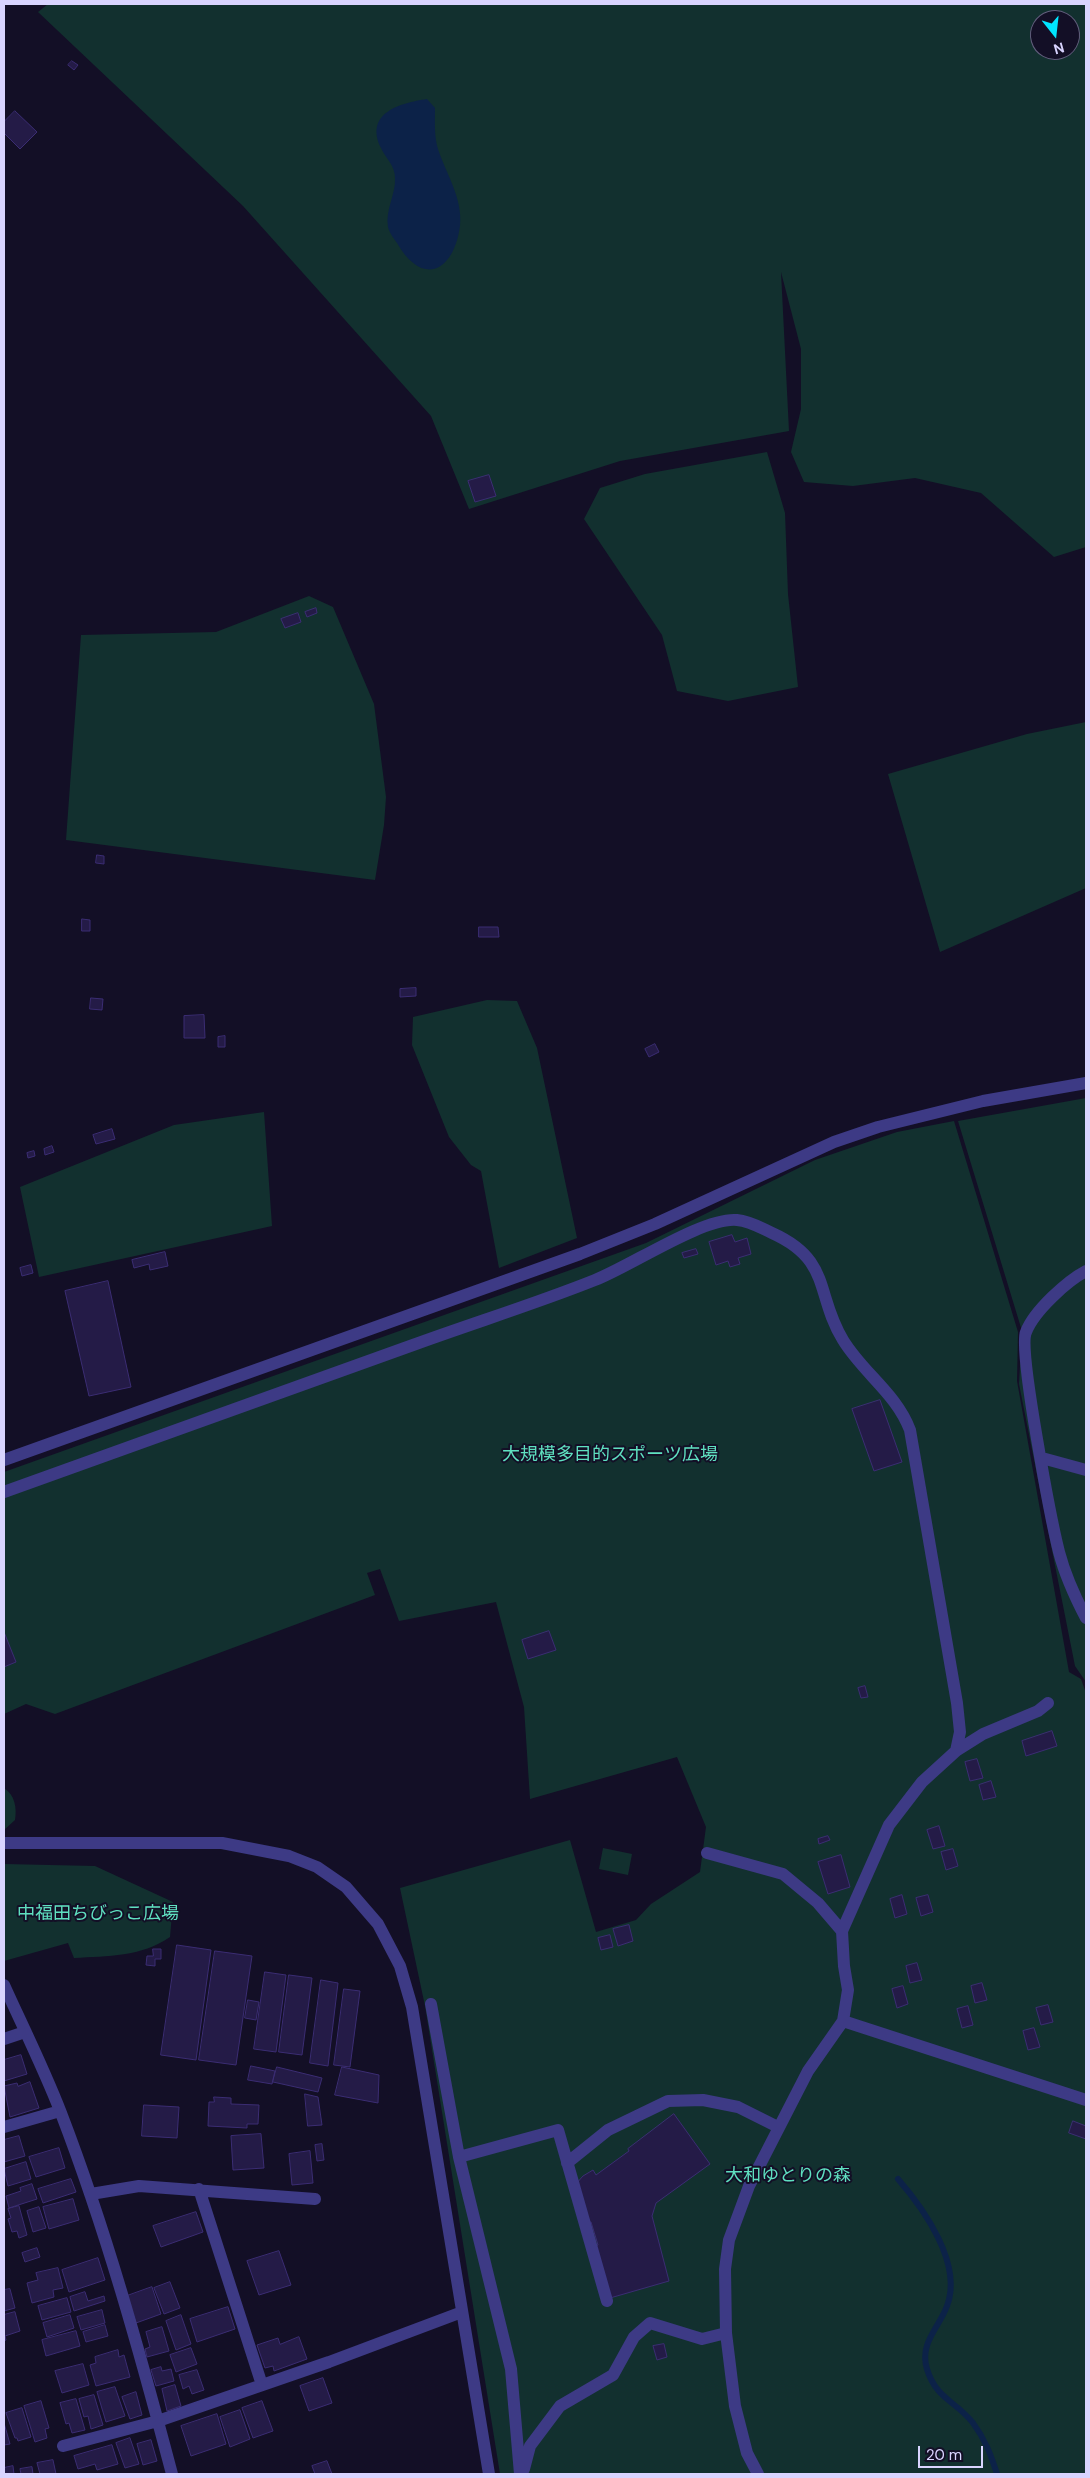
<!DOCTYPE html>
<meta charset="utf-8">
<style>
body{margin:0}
#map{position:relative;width:1090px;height:2478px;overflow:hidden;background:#130f26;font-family:"DM Sans",sans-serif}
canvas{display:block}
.frame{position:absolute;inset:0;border:5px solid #d9d4ff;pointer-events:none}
.north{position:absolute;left:1030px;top:10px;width:50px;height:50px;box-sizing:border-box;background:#130f26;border:1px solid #625e7d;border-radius:50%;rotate:164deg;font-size:14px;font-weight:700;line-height:20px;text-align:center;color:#d9d4ff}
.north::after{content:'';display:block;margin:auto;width:18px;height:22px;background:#00e5ff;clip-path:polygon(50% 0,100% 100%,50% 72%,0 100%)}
.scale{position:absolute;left:918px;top:2446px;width:65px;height:22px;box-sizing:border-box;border:2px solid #d9d4ff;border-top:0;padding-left:6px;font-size:15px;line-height:18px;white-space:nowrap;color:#d9d4ff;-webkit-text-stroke:4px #130f26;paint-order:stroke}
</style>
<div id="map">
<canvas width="1090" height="2478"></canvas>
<div class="frame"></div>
<div class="north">N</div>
<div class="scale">20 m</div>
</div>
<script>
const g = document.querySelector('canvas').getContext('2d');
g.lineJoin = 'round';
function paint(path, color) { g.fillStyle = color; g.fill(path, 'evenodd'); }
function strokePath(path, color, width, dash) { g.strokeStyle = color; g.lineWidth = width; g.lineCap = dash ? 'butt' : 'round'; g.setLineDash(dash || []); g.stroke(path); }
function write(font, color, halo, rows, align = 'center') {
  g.font = font + ' "DM Sans","Noto Sans JP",sans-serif'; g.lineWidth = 4; g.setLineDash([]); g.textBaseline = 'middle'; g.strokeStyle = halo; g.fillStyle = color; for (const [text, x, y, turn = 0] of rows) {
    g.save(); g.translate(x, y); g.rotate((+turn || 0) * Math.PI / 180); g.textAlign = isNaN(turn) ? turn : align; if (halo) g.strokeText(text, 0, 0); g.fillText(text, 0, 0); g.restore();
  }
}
paint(new Path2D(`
 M 48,4 L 1086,4 L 1086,547 L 1054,557 L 981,493 L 915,478 L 853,486 L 804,482 L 791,452 L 801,409 L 801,349 L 781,272 L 789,431 L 620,461 L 469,509 L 431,416 L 243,206 L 38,12 ZM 1040,20 L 1070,20 L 1070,50 L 1040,50 Z
 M 767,452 L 785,513 L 788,594 L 798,687 L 728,701 L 677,691 L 662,635 L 584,519 L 600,488 L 645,474 Z
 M 309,596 L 333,607 L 374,704 L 386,797 L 384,825 L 375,880 L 66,840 L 81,635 L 216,632 Z
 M 1086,722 L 1086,888 L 940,952 L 888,774 L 1027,734 Z
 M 487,1000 L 517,1001 L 537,1048 L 577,1238 L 499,1268 L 481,1171 L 471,1165 L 449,1137 L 412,1045 L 413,1017 Z
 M 1086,1098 L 1086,1682 L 1075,1666 L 1019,1384 L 1022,1331 L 958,1121 Z
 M 264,1112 L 272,1226 L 39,1277 L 20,1187 L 174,1125 Z
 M 954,1121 L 1018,1332 L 1017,1381 L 1069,1672 L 1081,1679 L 1086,1693 L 1086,2474 L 500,2474 L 425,2006 L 400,1888 L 570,1840 L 596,1932 L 636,1920 L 651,1904 L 700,1872 L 706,1827 L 677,1757 L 530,1799 L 524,1707 L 496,1602 L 399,1621 L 380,1569 L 367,1573 L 375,1595 L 55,1714 L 26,1704 L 4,1714 L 4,1472 L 646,1243 L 815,1160 L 897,1132 Z
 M 4,1788 C 15,1795 17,1808 15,1820 L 4,1830 Z
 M 603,1848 L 632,1854 L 628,1875 L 599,1869 Z
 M 4,1864 L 95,1866 L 173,1902 L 170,1937 C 141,1957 108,1956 74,1958 L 68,1943 L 4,1961 Z`), '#12302f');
paint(new Path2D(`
 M 427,99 L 435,108 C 435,121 434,136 438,149 C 446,174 463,198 460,226 C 454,271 423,288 397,243 C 394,239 389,232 388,227 C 385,210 396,194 395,178 C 395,165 386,159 381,148 C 364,113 400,103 427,99 Z`), '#0c2248');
strokePath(new Path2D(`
 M 898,2179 C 924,2209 963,2264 947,2306 C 939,2328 919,2343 927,2369 C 936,2399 956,2401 973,2423 C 985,2439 991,2455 997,2474`), '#0c2248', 6);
const building = new Path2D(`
 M 72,61 L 78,65 L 74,70 L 68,65 Z
 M 15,111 L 37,132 L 20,149 L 4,133 L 4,122 Z
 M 489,475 L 496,496 L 475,502 L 468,481 Z
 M 316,608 L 317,613 L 307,617 L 305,612 Z
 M 298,613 L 301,622 L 285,628 L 281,619 Z
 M 97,855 L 104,856 L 104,864 L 96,863 Z
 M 82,919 L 90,920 L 90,931 L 82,931 Z
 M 479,927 L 498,927 L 499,937 L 479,937 Z
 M 416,988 L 416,996 L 400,997 L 400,989 Z
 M 91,998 L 103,999 L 102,1010 L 90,1009 Z
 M 204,1015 L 205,1038 L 184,1038 L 184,1016 Z
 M 225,1036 L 225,1047 L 218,1047 L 218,1037 Z
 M 655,1044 L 659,1052 L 649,1057 L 645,1049 Z
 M 112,1129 L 115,1139 L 96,1144 L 93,1135 Z
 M 52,1146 L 54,1152 L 45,1155 L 44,1149 Z
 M 34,1151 L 35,1156 L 28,1158 L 27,1153 Z
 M 732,1235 L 735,1242 L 747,1238 L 751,1254 L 738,1258 L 740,1264 L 730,1267 L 728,1261 L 716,1265 L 709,1242 Z
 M 696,1249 L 698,1254 L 684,1258 L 682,1253 Z
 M 165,1252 L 168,1266 L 150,1270 L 149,1264 L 134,1268 L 132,1260 Z
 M 31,1265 L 33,1273 L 22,1276 L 20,1268 Z
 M 108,1281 L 131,1387 L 89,1396 L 65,1291 Z
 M 880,1400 L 902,1462 L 874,1471 L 852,1409 Z
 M 549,1631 L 556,1650 L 528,1659 L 522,1640 Z
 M 4,1632 L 16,1662 L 4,1667 Z
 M 865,1686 L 868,1697 L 861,1698 L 858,1688 Z
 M 1052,1731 L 1057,1746 L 1026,1756 L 1022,1741 Z
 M 977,1759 L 983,1778 L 970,1781 L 965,1762 Z
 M 991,1781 L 996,1797 L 983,1800 L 979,1785 Z
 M 939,1826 L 945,1846 L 933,1849 L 927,1830 Z
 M 828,1836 L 830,1840 L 819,1844 L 818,1839 Z
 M 953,1849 L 958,1866 L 946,1870 L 941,1852 Z
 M 841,1855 L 850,1887 L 828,1894 L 818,1862 Z
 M 902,1895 L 907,1914 L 895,1918 L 890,1899 Z
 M 928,1895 L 933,1912 L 921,1916 L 916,1898 Z
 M 629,1925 L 633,1941 L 618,1946 L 613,1929 Z
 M 610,1935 L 613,1947 L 601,1950 L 598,1938 Z
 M 177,1945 L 211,1950 L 196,2060 L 161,2055 Z
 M 153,1949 L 161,1949 L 161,1959 L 155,1959 L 155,1966 L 146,1965 L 147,1956 L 153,1956 Z
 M 215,1951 L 252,1956 L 236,2065 L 199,2060 Z
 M 917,1963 L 922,1980 L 910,1983 L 906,1966 Z
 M 265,1972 L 286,1975 L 276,2052 L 254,2049 Z
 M 289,1975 L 312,1978 L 302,2055 L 279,2052 Z
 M 321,1980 L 338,1983 L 328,2066 L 310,2063 Z
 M 982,1983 L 987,2000 L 975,2003 L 971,1986 Z
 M 903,1986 L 908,2004 L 897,2008 L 892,1989 Z
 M 344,1989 L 360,1991 L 350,2067 L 334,2065 Z
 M 248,2000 L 259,2002 L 256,2020 L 245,2018 Z
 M 1048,2005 L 1053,2022 L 1041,2025 L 1036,2008 Z
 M 968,2006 L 973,2025 L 962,2028 L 957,2009 Z
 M 1034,2028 L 1040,2047 L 1028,2050 L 1023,2031 Z
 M 21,2055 L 27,2074 L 4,2081 L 4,2060 Z
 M 251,2066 L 275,2071 L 272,2084 L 248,2080 Z
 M 277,2067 L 322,2078 L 318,2092 L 273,2082 Z
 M 342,2067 L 379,2075 L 378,2103 L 335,2095 Z
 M 30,2082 L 39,2108 L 10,2117 L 4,2086 L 17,2083 L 18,2086 Z
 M 305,2094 L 318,2097 L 322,2125 L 308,2126 Z
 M 214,2097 L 231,2098 L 231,2104 L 259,2105 L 258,2124 L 247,2124 L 247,2128 L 208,2126 L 209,2102 L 214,2102 Z
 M 144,2105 L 179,2107 L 177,2138 L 142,2136 Z
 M 674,2114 L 710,2164 L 656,2203 L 652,2216 L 669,2281 L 610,2298 L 595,2246 L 598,2245 L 591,2222 L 586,2223 L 575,2185 L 583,2176 L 593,2170 L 596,2175 L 629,2151 L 628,2149 Z
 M 1073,2121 L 1086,2126 L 1086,2139 L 1069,2133 Z
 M 261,2134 L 264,2168 L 233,2170 L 231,2136 Z
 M 19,2136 L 25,2156 L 4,2162 L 4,2140 Z
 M 322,2144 L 324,2160 L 317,2161 L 315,2145 Z
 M 59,2148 L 65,2168 L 36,2177 L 29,2157 Z
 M 310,2151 L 313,2183 L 292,2185 L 289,2154 Z
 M 26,2162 L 31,2179 L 8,2186 L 4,2169 Z
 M 71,2179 L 76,2192 L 43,2203 L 38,2189 Z
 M 32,2184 L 37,2199 L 9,2208 L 6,2196 L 21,2191 L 20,2188 Z
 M 73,2199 L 79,2220 L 49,2229 L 43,2207 Z
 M 19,2206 L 27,2235 L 19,2238 L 17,2231 L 12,2232 L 8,2219 L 11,2218 L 8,2209 Z
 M 39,2207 L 46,2228 L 33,2232 L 27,2211 Z
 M 196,2212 L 203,2232 L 161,2247 L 153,2226 Z
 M 37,2248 L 40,2257 L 25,2262 L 22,2253 Z
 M 279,2251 L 291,2285 L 259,2295 L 247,2261 Z
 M 98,2258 L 105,2280 L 69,2292 L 62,2270 Z
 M 58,2268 L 63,2288 L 53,2290 L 54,2297 L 32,2303 L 27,2283 L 38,2280 L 36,2273 Z
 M 170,2282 L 180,2308 L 164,2314 L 154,2288 Z
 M 152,2287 L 161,2314 L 136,2323 L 127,2296 Z
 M 10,2289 L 15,2308 L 4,2311 L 4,2290 Z
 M 85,2292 L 88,2301 L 104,2296 L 105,2301 L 74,2311 L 70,2297 Z
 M 67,2298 L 71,2312 L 42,2320 L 38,2306 Z
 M 228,2307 L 235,2329 L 197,2342 L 190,2319 Z
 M 102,2310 L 105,2323 L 81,2330 L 77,2317 Z
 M 15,2312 L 20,2331 L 5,2336 L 6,2340 L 4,2341 L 4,2315 Z
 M 70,2315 L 74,2328 L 47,2337 L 43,2323 Z
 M 181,2315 L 191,2344 L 176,2350 L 166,2321 Z
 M 105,2325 L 108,2336 L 86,2342 L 83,2332 Z
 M 162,2327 L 169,2351 L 147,2357 L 145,2349 L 150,2347 L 146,2332 Z
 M 76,2331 L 80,2346 L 46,2356 L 42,2340 Z
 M 299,2337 L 307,2359 L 274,2371 L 273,2366 L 265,2368 L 257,2345 L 278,2338 L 280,2344 Z
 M 664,2344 L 667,2357 L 657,2360 L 653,2346 Z
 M 191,2348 L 197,2364 L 176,2372 L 170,2355 Z
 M 118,2350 L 119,2357 L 124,2355 L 130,2377 L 96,2386 L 90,2365 L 96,2363 L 95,2357 Z
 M 83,2364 L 89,2385 L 62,2393 L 55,2371 Z
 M 161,2367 L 162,2371 L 171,2369 L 174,2381 L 156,2386 L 151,2370 Z
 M 197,2370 L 204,2390 L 192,2394 L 189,2386 L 183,2389 L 179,2375 Z
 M 323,2378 L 332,2403 L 309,2411 L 300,2386 Z
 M 175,2385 L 181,2406 L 167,2411 L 162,2389 Z
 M 115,2387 L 125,2416 L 106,2422 L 97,2392 Z
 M 136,2392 L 142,2415 L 130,2419 L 122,2397 Z
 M 94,2395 L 103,2425 L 91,2429 L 88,2416 L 84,2417 L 79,2399 Z
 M 76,2399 L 85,2430 L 72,2433 L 69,2423 L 66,2424 L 60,2403 Z
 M 41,2401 L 49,2428 L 45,2429 L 47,2438 L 35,2442 L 24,2406 Z
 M 262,2401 L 273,2431 L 253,2438 L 242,2408 Z
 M 22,2408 L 31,2437 L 18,2441 L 17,2438 L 15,2438 L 6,2413 Z
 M 240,2410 L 250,2439 L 230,2447 L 220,2417 Z
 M 217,2414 L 226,2444 L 191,2456 L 181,2426 Z
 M 4,2423 L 10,2444 L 4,2445 Z
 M 130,2438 L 139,2464 L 125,2468 L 116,2443 Z
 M 151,2440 L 157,2461 L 143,2465 L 137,2444 Z
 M 112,2445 L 118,2464 L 97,2470 L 95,2464 L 78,2469 L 74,2456 Z
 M 53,2460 L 56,2474 L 40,2474 L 37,2463 Z
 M 327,2461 L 332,2474 L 315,2474 L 312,2466 Z
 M 13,2466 L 14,2474 L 4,2474 L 4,2468 Z
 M 32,2467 L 33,2474 L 21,2474 L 20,2469 Z`);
paint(building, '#241b47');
strokePath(building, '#3b2d73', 1);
strokePath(new Path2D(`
 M 1086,1271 C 1067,1281 1034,1311 1026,1332 C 1018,1350 1052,1524 1059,1552 C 1065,1575 1075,1597 1086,1618
 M 1042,1458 L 1086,1470
 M 4,1460 L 580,1254 L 655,1224 L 834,1142 L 878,1127 L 983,1101 L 1086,1083
 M 4,1492 C 140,1443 276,1393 413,1345 C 473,1323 535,1304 595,1280 C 631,1266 703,1217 737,1220 C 750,1221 761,1228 772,1233 C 832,1260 815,1294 843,1340 C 863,1373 896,1393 910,1430 L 957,1703 L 960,1732 L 956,1751
 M 4,1843 L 222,1843 L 289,1856 L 317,1867 L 346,1887 L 378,1924 L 400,1966 L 412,2007 L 489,2474
 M 707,1853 L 783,1874 L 818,1903 L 842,1931
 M 4,1985 C 23,2027 44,2069 61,2113 C 106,2230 140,2353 172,2474
 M 431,2004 L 459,2157
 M 843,2021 L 1086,2100
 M 4,2039 L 25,2032
 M 4,2127 L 60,2111
 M 567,2163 L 608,2130 L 668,2101 L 703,2100 L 738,2107 L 778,2127
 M 199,2189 L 262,2385
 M 91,2194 L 139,2186 L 315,2199
 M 63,2446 L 158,2421 L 329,2362 L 462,2312
 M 524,2469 L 530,2446 L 560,2406 L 613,2375 L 634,2337 L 650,2323 L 702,2339 L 726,2333
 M 520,2474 L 511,2369 L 459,2157 L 558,2130 L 607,2301
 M 758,2474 L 747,2453 L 735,2406 L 726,2333 L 725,2269 L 729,2240 L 749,2186 L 808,2071 L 843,2021 L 848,1990 L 844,1966 L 842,1931 L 889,1825 L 922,1782 L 956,1751 L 983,1734 L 1038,1711 L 1048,1703`), '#3d3a85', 12);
write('18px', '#5fe0c0', '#130f26', [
 ["大規模多目的スポーツ広場",610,1455],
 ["中福田ちびっこ広場",98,1914],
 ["大和ゆとりの森",788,2176]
]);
</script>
